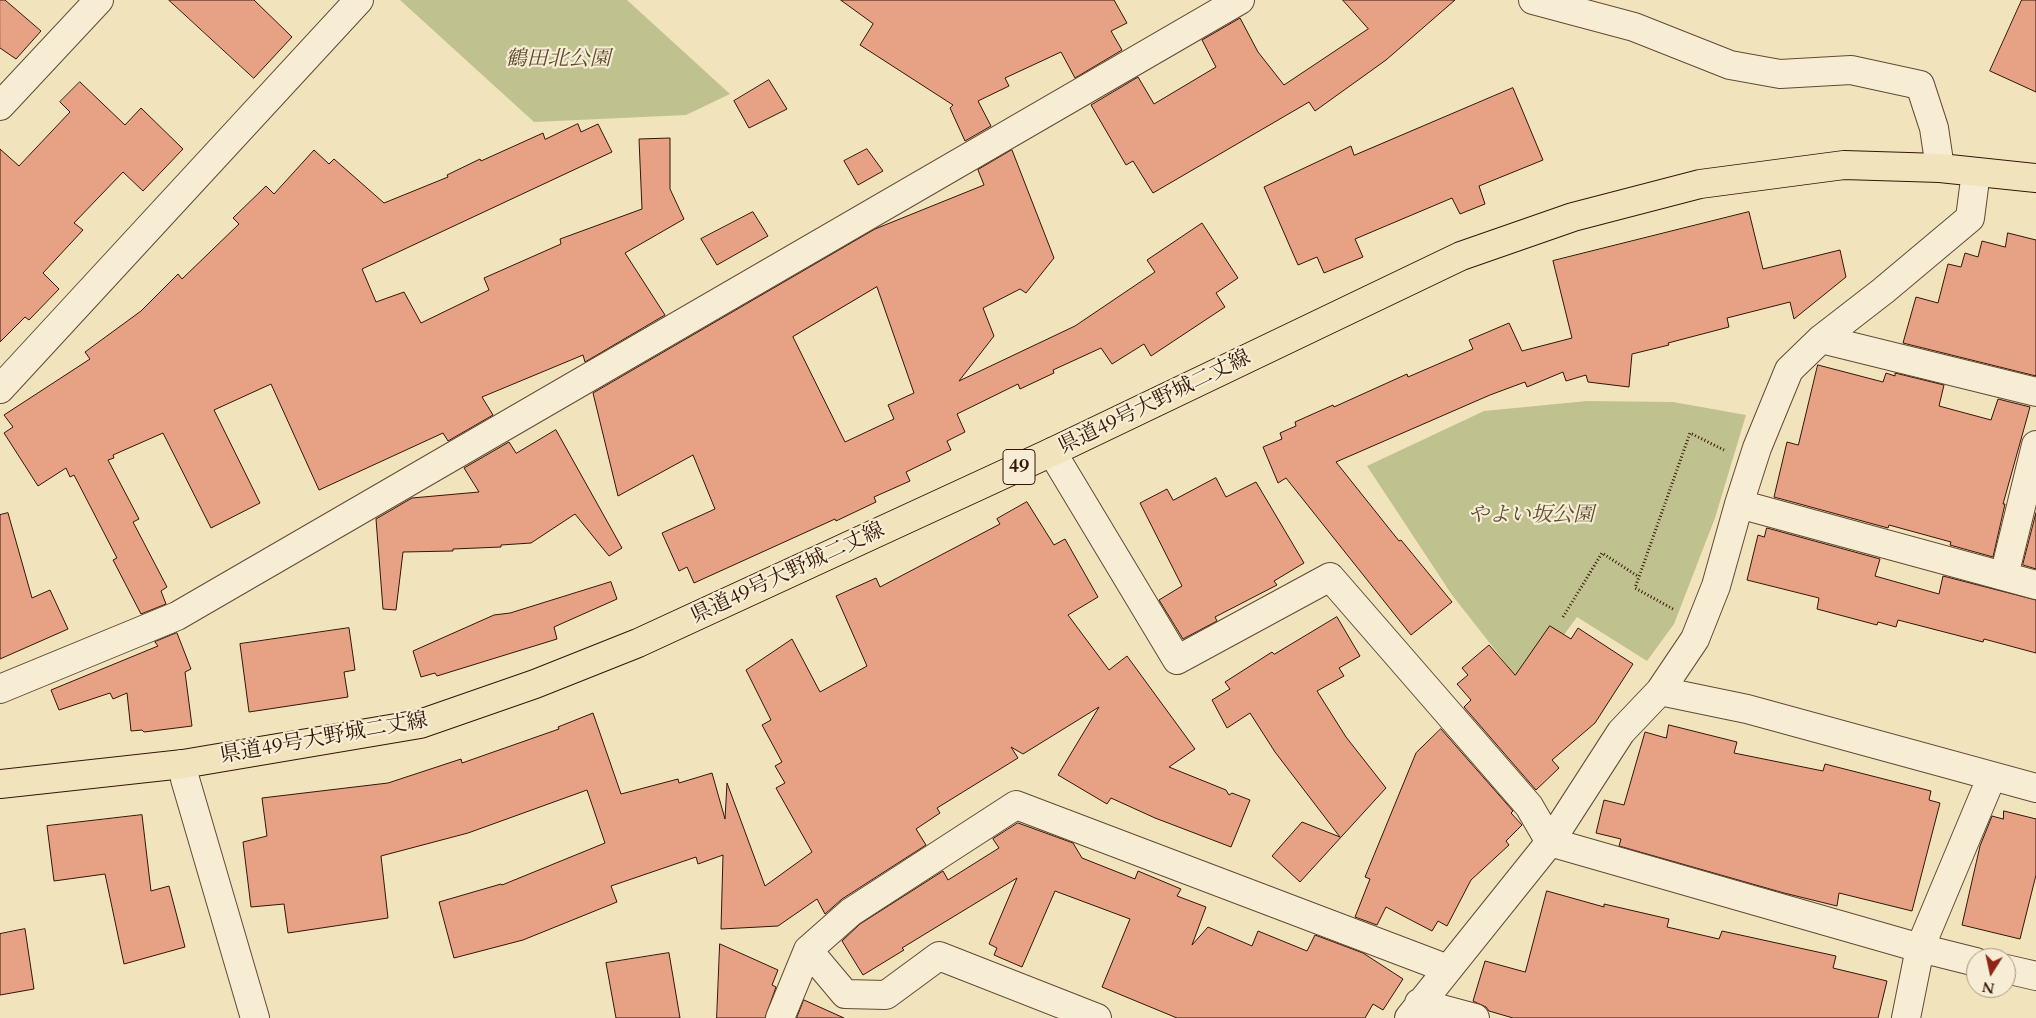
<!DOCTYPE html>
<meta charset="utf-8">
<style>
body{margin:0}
#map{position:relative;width:2036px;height:1018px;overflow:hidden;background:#f1e4bd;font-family:Cardo,serif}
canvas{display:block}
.north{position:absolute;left:1966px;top:948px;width:50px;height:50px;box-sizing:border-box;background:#f6edd4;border:1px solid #a89782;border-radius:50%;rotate:190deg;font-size:14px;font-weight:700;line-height:20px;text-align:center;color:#341507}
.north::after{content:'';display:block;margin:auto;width:18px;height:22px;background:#8f2418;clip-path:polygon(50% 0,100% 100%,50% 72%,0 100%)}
</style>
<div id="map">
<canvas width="2036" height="1018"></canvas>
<div class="north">N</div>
</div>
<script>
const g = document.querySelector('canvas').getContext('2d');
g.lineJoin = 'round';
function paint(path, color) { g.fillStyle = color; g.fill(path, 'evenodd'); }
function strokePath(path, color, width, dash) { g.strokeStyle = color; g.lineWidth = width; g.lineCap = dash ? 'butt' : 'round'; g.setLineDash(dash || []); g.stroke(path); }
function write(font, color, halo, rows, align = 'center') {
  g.font = font + ' Cardo,"Noto Serif JP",serif'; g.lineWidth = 4.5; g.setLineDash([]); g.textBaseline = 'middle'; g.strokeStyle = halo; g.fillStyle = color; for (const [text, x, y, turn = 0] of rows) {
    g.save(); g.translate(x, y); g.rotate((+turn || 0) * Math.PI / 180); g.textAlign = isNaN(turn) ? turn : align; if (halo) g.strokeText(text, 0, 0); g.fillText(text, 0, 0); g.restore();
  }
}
paint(new Path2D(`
 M 400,0 L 627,0 L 730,94 L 686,115 L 534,122 Z
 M 1587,401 L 1673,402 L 1746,415 L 1715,518 L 1674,624 L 1647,661 L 1577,617 L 1525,688 L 1452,595 L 1367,466 L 1484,411 Z`), '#bfc28e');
const building = new Path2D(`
 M 0,0 L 5,0 L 41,31 L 16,59 L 0,48 Z
 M 169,0 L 254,0 L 292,37 L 254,78 Z
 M 841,0 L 1114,0 L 1127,23 L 1111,31 L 1122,50 L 1075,78 L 1061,52 L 1005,78 L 1009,86 L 978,101 L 991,126 L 965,141 L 950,108 L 953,105 L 860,45 L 873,24 Z
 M 1343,0 L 1455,0 L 1386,60 L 1315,111 L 1309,102 L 1153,193 L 1133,161 L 1126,165 L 1091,105 L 1138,77 L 1154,104 L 1216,67 L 1202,40 L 1240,18 L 1258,52 L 1284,85 L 1368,29 Z
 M 2022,0 L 2036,0 L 2036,92 L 1990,71 Z
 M 769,80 L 787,109 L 749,128 L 734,101 Z
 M 80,82 L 125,125 L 141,108 L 183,149 L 143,191 L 123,172 L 74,223 L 83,230 L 43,273 L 59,289 L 29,320 L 25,317 L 0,342 L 0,149 L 19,166 L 70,112 L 60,102 Z
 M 1513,88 L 1543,160 L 1479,186 L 1485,204 L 1460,214 L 1452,198 L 1355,239 L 1363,257 L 1324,273 L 1317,257 L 1298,265 L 1264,187 L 1351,146 L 1354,155 Z
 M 578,124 L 581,132 L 598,124 L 612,152 L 362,269 L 376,302 L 404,292 L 421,323 L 489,290 L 484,278 L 561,244 L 560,239 L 642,209 L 639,139 L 670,138 L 670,189 L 684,219 L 625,253 L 665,315 L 585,362 L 583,355 L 482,397 L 493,415 L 448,441 L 443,433 L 319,490 L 271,384 L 214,410 L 260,503 L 211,528 L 163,433 L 113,455 L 114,458 L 108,460 L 139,519 L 133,522 L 167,587 L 161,591 L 166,604 L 141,614 L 113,560 L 117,558 L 74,475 L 70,477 L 66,468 L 38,486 L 4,433 L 13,427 L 4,415 L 90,359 L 85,352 L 141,311 L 178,274 L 182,279 L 239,224 L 233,218 L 266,186 L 274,194 L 314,150 L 329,164 L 334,159 L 384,203 L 448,177 L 447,175 L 480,159 L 481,161 L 543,133 L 545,139 Z
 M 867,149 L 883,171 L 858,185 L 844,161 Z
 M 1012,150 L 1054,258 L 1026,293 L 1020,289 L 983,308 L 994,336 L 959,381 L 1075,326 L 1155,272 L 1147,260 L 1202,223 L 1238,278 L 1216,293 L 1225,307 L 1151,356 L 1144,344 L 1112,364 L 1101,348 L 1053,370 L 1054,373 L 1020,389 L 1018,384 L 957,414 L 965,432 L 947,441 L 951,450 L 906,472 L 910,481 L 874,497 L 876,502 L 836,521 L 835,519 L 694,583 L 687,567 L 679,571 L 662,533 L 715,509 L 693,455 L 618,496 L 593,393 L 875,229 L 984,185 L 978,170 ZM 877,287 L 914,393 L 888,405 L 894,419 L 845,442 L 793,337 Z
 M 753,212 L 768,236 L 717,265 L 701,239 Z
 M 1749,212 L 1763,269 L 1840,250 L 1846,277 L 1794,319 L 1790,302 L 1727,318 L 1729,327 L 1668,343 L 1669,345 L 1632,354 L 1629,387 L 1588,382 L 1586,375 L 1566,381 L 1563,372 L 1527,387 L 1525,382 L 1490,395 L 1336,462 L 1399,541 L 1401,540 L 1452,602 L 1411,635 L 1286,478 L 1278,483 L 1263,447 L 1282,439 L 1280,433 L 1296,426 L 1295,422 L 1333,405 L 1334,407 L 1407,374 L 1408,377 L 1473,349 L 1469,340 L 1509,323 L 1522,351 L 1572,338 L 1553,261 Z
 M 2008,233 L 2036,240 L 2036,376 L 1903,343 L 1916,297 L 1938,303 L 1948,264 L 1961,267 L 1965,253 L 1978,257 L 1982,241 L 2005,247 Z
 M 1818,365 L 1883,382 L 1886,373 L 1895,376 L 1895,373 L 1944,385 L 1939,406 L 1991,420 L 1998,399 L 2030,407 L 2003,504 L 2005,504 L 1993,557 L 1950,545 L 1951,542 L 1889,525 L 1888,528 L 1774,497 L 1787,442 L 1798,445 Z
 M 556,430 L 622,548 L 609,556 L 575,514 L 531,543 L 501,545 L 501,547 L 453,549 L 453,551 L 403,552 L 396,610 L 383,609 L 376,519 L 412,498 L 479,492 L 464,468 L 509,442 L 516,453 Z
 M 1216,478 L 1226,497 L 1256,482 L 1304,563 L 1274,581 L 1277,585 L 1215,617 L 1217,621 L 1183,639 L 1159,600 L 1182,586 L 1140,503 L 1167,489 L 1173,500 Z
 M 1027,502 L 1054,545 L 1065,539 L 1098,597 L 1068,615 L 1109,670 L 1127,656 L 1195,749 L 1169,767 L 1226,790 L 1229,795 L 1232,793 L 1250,800 L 1231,847 L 1155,818 L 1111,798 L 1107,804 L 1058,775 L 1099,707 L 1023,754 L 1011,747 L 1018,758 L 937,808 L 940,813 L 916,829 L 926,845 L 842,899 L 825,914 L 817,899 L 778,926 L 721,929 L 723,855 L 698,864 L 696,857 L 611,886 L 617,902 L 523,940 L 454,958 L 439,902 L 501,884 L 502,885 L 605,843 L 587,790 L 468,833 L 381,856 L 388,918 L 288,933 L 284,904 L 251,907 L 243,842 L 267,836 L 262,798 L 388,783 L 461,759 L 462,763 L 559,729 L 558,727 L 593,713 L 621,794 L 678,779 L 679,783 L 712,773 L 725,819 L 727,783 L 765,886 L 812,852 L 776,788 L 785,783 L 775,766 L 782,762 L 762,725 L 771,720 L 746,670 L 792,639 L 820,692 L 867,666 L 836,596 L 876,578 L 880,587 L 1000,524 L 997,519 Z
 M 8,513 L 32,598 L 50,590 L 68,629 L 0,659 L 0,515 Z
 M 2036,513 L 2036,569 L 2023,565 Z
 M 1767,528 L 1880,559 L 1875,576 L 1939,594 L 1943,576 L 2036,600 L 2036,653 L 1984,639 L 1983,642 L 1898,620 L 1896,627 L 1878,622 L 1877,625 L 1817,609 L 1819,598 L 1747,580 L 1758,535 L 1764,537 Z
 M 611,582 L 617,599 L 554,627 L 557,639 L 437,676 L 435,673 L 421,677 L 413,651 L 494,615 L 510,613 Z
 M 1337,617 L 1360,656 L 1339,668 L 1344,676 L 1317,691 L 1346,737 L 1386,788 L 1300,882 L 1272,856 L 1302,822 L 1340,837 L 1275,752 L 1250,713 L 1227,728 L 1212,700 L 1230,689 L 1225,682 L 1272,652 L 1274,654 Z
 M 1550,626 L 1571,639 L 1578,628 L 1633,664 L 1595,723 L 1552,760 L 1559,768 L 1536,790 L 1464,707 L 1471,700 L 1457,684 L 1468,675 L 1462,668 L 1489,645 L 1515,675 Z
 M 349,628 L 355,670 L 344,672 L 348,697 L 249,712 L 240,644 Z
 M 177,633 L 191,669 L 185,672 L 192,726 L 144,732 L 142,730 L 131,731 L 127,693 L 113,699 L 110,693 L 59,710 L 51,690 L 158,646 L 155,642 Z
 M 1669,725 L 1737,742 L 1734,753 L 1823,771 L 1825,764 L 1931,791 L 1929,800 L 1940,803 L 1912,911 L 1839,893 L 1837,906 L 1784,893 L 1619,846 L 1621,839 L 1596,833 L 1604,800 L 1624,805 L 1645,732 L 1666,738 Z
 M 1441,729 L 1513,811 L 1511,813 L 1522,825 L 1506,841 L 1509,845 L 1471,880 L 1447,926 L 1438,921 L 1432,931 L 1386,907 L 1377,925 L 1355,917 L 1370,879 L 1365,877 L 1416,753 Z
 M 2004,811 L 2036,819 L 2036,875 L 2020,939 L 1962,925 L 1980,846 L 1992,816 L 2003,819 Z
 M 142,815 L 151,891 L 169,886 L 185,947 L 124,964 L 105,874 L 54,881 L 47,826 Z
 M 1018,823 L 1073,843 L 1082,858 L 1135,879 L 1138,871 L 1181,889 L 1177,896 L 1206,907 L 1192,945 L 1208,927 L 1252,946 L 1258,931 L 1307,951 L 1315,935 L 1363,953 L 1403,979 L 1383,1010 L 1373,1004 L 1365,1018 L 1177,1018 L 1102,987 L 1130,919 L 1055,891 L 1022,967 L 994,955 L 997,948 L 989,944 L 1017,878 L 902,948 L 904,950 L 863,975 L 842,941 L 860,924 L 943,871 L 948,880 L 999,848 L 993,839 Z
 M 1547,891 L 1604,907 L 1604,904 L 1669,919 L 1667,927 L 1719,939 L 1722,931 L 1836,956 L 1833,968 L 1887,981 L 1878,1018 L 1513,1018 L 1489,1011 L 1486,1007 L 1473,1001 L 1485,961 L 1525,972 Z
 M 25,929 L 34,989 L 0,995 L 0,934 Z
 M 720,944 L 778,970 L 772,985 L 776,987 L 765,1018 L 717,1018 Z
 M 669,953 L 680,1018 L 616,1018 L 606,963 Z
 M 804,1000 L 844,1018 L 797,1018 Z`);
paint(building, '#e7a286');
strokePath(building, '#341507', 1);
const minor = new Path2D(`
 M 1533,0 L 1634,27 L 1730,65 L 1780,74 L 1851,70 L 1920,85 L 1934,128 L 1940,168
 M 0,106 L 99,0
 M 1821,339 L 2036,392
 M 0,389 L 359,0
 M 1052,452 L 1177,660 L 1330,577 L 1529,806 L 1550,842 L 1920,948 L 1976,962
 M 1739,504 L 2036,585
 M 2004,576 L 2036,445
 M 0,689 L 177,616 L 1240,0
 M 1660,691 L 1747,709 L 2036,788
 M 183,764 L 185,779 L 255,1018
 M 2006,969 L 2036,976
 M 1419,1003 L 1475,1018
 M 780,1018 L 808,950
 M 1097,1018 L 939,956 L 886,995 L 845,994 L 808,950 L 851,912 L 1016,805 L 1448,969
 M 1409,1018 L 1550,842 L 1621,732 L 1660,691 L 1695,639 L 1716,586 L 1739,504 L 1757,448 L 1789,370 L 1821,339 L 1883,291 L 1970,218 L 1976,172
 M 1906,1018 L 1920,948 L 1992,776`);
const primary = new Path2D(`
 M 0,784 L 183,764 L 420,724 L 535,684 L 638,643 L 1052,452 L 1461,256 L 1573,217 L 1700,184 L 1844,165 L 1940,168 L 2036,178`);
strokePath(minor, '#634934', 30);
strokePath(primary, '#341507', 30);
strokePath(new Path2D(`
 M 1673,609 L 1635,588 L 1690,433 L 1724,450
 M 1563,617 L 1602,553 L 1639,577`), '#341507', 3, [1, 2.5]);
strokePath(minor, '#f6edd4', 28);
strokePath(primary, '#f1e4bd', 28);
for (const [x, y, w] of [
 [1019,467,32]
]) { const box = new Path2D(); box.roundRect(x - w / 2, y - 17.5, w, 35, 4); g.fillStyle = '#f6edd4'; g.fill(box); strokePath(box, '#341507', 1); }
write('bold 20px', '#341507', null, [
 ["49",1019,467]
]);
write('italic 21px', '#5e4930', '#f6edd4', [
 ["鶴田北公園",558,60],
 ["やよい坂公園",1531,516]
]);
write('21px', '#341507', '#f6edd4', [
 ["県道49号大野城二丈線",1155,403,-26],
 ["県道49号大野城二丈線",788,574,-25],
 ["県道49号大野城二丈線",324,739,-10]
]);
</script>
